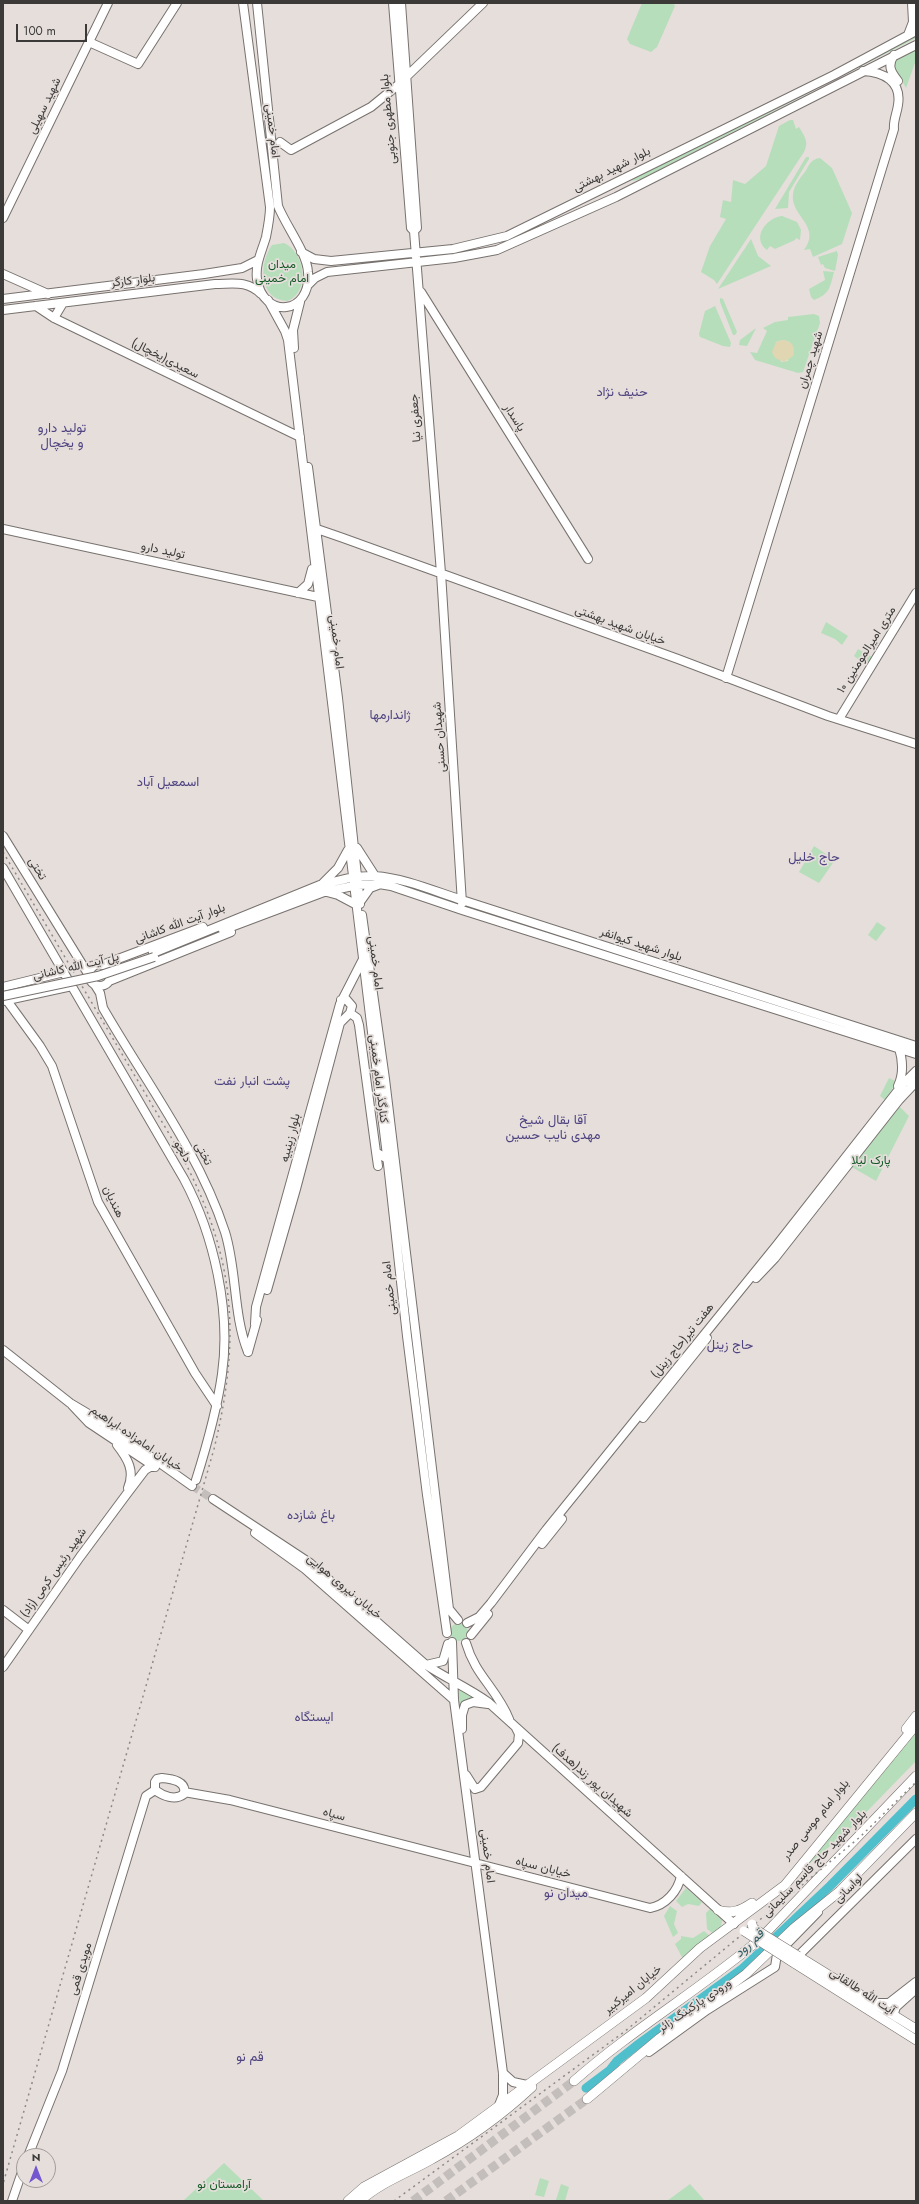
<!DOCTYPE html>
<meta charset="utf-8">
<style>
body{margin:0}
#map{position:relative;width:919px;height:2204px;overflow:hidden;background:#e5dedb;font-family:Jost,sans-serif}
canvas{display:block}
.frame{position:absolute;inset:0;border:4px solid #3c3a39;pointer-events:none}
.north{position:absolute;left:16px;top:2148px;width:40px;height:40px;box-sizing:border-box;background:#e5dedb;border:1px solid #a19c9a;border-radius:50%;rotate:0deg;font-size:11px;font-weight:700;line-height:16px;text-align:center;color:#3c3a39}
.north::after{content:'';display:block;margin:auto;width:14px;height:18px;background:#7456d0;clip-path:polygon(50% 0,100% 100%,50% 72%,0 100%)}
.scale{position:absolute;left:16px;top:24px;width:71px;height:18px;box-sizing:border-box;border:2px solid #3c3a39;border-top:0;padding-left:5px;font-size:12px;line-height:14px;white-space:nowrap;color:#3c3a39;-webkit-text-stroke:3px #e5dedb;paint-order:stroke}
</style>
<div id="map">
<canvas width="919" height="2204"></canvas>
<div class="frame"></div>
<div class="north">N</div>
<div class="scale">100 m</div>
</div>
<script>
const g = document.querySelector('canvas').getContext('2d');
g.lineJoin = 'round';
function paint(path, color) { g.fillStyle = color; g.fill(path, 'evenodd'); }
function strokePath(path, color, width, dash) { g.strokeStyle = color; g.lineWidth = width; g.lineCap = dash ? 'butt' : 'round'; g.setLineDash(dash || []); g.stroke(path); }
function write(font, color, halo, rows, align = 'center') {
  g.font = font + ' Jost,Vazirmatn,sans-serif'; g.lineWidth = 3.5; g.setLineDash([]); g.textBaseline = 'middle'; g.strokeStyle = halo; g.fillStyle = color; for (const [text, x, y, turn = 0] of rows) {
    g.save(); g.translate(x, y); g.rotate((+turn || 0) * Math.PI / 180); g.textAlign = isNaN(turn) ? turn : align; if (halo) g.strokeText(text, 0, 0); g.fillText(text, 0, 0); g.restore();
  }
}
paint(new Path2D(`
 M 642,3 L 673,3 L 675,6 L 657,47 L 651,52 L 630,44 L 627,39 Z
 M 916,35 L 916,38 L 641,179 L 632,181 L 635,177 C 727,128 825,89 916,35 Z
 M 916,48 L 916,60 L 906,88 L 892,63 Z
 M 790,120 L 793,120 L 796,129 L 799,127 C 805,137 809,142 804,152 L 717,284 L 714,280 L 701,272 L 710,246 L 726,219 L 720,217 L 723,200 L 731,202 L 733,180 L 745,184 L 766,166 L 779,126 Z
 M 806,157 L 809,157 L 809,159 L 789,192 L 788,208 L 775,209 Z
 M 820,158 L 832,168 L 852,213 L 842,244 L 813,257 L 810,249 L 804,250 C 822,226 790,216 793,194 C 794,186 800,178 805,172 C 809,165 811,159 820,158 Z
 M 782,216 L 797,222 L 801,230 L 800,240 L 796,238 L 795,240 L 775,249 L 770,246 L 767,250 C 751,238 766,218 782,216 Z
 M 751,239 L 758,256 L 771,266 L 718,289 Z
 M 284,243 C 305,252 311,293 287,301 C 258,299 259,263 272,245 Z
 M 837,251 L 838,255 L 835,271 L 825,268 L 823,264 L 821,265 L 818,257 Z
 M 823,271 L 834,272 C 830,287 830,294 814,300 L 811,297 L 809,289 L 825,280 Z
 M 720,298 L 723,299 L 737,332 L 735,335 L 733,335 L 720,302 Z
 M 715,306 L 731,343 L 730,347 L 723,346 L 700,337 L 699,334 L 705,311 Z
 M 814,314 L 819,316 L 820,323 L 803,372 L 798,373 L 755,360 L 750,352 L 757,353 L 767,331 L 763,328 L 775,322 L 788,320 L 788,317 ZM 783,340 L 790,342 L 788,361 L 781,362 L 776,342 Z
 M 756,328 L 747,346 L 739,345 L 740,340 Z
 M 826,622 L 848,636 L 842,645 L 835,639 L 821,633 Z
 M 858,649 L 872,657 L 867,666 L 854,656 Z
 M 814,846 L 835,860 L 819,883 L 799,872 Z
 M 877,922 L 886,928 L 876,941 L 868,935 Z
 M 889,1078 L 897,1082 L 885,1100 L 880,1096 Z
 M 899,1106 L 909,1116 L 876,1181 L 850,1166 Z
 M450 1632a9 9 0 1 1 18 0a9 9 0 1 1-18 0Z
 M 458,1687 L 477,1698 L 460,1711 Z
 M 916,1733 L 916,1761 L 849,1830 L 809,1864 L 811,1858 Z
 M 686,1888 L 702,1902 L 699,1906 L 688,1904 L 682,1907 L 676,1901 Z
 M 670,1906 L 677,1911 L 674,1924 L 678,1933 L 673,1937 L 664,1916 Z
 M 710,1909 L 722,1920 L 721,1927 L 714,1934 L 707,1929 L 706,1913 Z
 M 704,1931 L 712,1938 L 684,1961 L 675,1944 L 681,1939 L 681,1936 L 693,1938 Z
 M 224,2163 L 264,2201 L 183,2201 Z
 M 540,2178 L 549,2181 L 544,2197 L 535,2195 Z
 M 561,2184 L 569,2187 L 565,2201 L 556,2200 Z
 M 690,2184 L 705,2201 L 667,2201 Z`), '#b7debb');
paint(new Path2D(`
 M 783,340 C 792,341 796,347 793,356 L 784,362 L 775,358 L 772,352 L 776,342 Z`), '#e0d6b1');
strokePath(new Path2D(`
 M 586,2088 L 610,2070 L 617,2061 L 636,2046 L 742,1969 L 830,1886 L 916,1799`), '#4fbfcc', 9);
strokePath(new Path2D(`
 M 192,1486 L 213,1499`), '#c3bdbb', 8, [8, 4]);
strokePath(new Path2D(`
 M 413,2201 L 574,2081
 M 446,2201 L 587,2099`), '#c3bdbb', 9, [9, 4.5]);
const secondary = new Path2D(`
 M 243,3 L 270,207 C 270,217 268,227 266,237 C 262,251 255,264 257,279 C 263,320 312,315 308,272 C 307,253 286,226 278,206 L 257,3
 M 393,3 L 411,228 L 414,231 L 417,228 L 401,3
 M 908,35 L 913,22 L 912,3
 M 89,42 L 138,64 L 177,3
 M 894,55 C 887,66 891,72 898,81
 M 406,77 L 483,3
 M 280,142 L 291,150 L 371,107 L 398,85
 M 3,218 L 108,3
 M 414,231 L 441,573 L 462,903
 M 301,252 L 314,259 L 331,261 L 453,249 L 507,236 L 834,75 L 916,31
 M 3,274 L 48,294
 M 308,285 L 315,278 L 327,272 L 454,258 L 497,250 L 616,197 L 916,45
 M 421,292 L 588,559
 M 3,299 L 204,274 L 242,268 L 258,260
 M 268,300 L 285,331 L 288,340 L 388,1164 L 407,1336 L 427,1495 L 447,1633
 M 36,306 L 54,318 L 300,437
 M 3,310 L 215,284 C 233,284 247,280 261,294
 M 54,318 L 63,303
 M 294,348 L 293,330 L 300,302
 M 308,467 L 338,698 L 360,904
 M 3,529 L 318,597
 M 312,530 L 317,529 L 343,538 L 678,659 L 828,716 L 916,744
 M 298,593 L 308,584 L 312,569
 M 726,678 L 894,129 C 893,121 897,113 898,105 C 902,81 883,72 863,71
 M 839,719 L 916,593
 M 3,836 L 90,977
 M 357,848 L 375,876
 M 3,868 L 184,1179 C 214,1235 231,1311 222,1374 C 217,1410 207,1445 196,1480
 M 323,883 L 338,868 L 348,850
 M 327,892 L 338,895 L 355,904
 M 360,902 L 370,888 L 378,885
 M 362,915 L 385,1079 L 449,1609 L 458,1620
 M 223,930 L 324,892 L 358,885 L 379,884 L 391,886 L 462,910 L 916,1054
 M 153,953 L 320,885 C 337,881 356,875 375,876 C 404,878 434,891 462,900 L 916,1046
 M89 975a11 11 0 1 1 22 0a11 11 0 1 1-22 0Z
 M 102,965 L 203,927
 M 109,981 L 231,932
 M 95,985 L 100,993 L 103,1008 C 145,1081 199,1152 225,1232 C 237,1270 233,1315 248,1352
 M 3,987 L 64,972
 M 3,995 L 40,1046 L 52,1066 L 98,1202 L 195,1373 L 217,1406
 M 341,1000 L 346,999 L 352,1006 L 350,1013
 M 3,1001 L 72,986
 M 350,1013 L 357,1018 L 359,1025 L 376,1152 L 387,1159
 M 898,1086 C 904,1073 903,1061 899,1048
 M 376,1152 L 378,1166
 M 756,1278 L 775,1258 L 899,1100 L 916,1082
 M 267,1290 L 296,1189 L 340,1023 L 350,1013
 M 255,1324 L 256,1307 L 340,1004 L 362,961
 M 3,1350 L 70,1403 L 102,1422 L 192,1486
 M 248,1352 L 257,1320
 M 72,1405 L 89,1423 L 155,1467
 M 643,1418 L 707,1338
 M 117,1445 C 128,1459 135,1471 128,1488
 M 213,1499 L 310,1563 L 426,1665 C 446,1678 468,1688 488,1702 L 734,1924
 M 255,1533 L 305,1569 L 454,1700
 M 542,1544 L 562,1519
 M 3,1610 L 29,1630
 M 467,1623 L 479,1617 L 491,1603 L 546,1530 L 776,1246 L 903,1084 L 916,1071
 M 471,1635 L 488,1614
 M 452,1642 L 454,1700 L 503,2073 L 503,2095 L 499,2105
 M 466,1643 C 475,1675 497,1689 509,1719
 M 426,1665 L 443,1661 L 448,1644
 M 3,1667 L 80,1557 L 126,1495 L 145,1470 L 150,1467 L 155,1467
 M 462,1729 L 462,1715 L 465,1705 L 473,1702 L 488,1704
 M 466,1775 L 475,1789 L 481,1787 L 518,1743 L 519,1734 L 516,1728
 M 162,1778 C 172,1779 187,1781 184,1794 C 175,1801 163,1796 155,1790 L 155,1782 L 157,1779 Z
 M 184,1792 L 230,1800 L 650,1908 C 666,1905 678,1891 681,1876
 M 798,1956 L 916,1839
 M 875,2003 L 889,2003 L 916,1982
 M 896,2017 L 894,2013 L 896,2007 L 916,1989
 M 649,2052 L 707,2010 L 775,1967 L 777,1954 L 818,1912
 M 503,2073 L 513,2082 L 527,2085
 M 28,2156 L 62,2071 L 146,1796 L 155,1790
 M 12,2201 L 24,2166`);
const primary = new Path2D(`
 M 906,1729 L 916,1716
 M 718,1910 C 732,1914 740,1911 752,1903
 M 798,1956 L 916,2029
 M 794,1963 L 916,2040
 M 574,2081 C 633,2029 701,1989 760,1939 L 916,1776
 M 587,2099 L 660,2038 L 746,1974 L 794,1928 L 840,1891 L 916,1813
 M 348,2201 L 364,2187 L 458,2136 L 646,1998 L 700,1948 L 785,1885 L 916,1725
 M 360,2201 C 381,2182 408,2173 432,2159 C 467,2140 502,2115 532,2087`);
strokePath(secondary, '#78726f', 10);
strokePath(primary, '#78726f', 10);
strokePath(secondary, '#fff', 8);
strokePath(primary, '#fff', 9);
strokePath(new Path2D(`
 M 3,852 L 178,1149 C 235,1254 242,1333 214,1449 L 3,2184
 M 394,2201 L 624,2032 L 860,1837 L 916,1782`), '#8d8987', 1.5, [2, 4]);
const secondaryBridge = new Path2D(`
 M 3,996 L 98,976 L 154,957`);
const primaryBridge = new Path2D(`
 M 752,1924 L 753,1928 L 798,1956
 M 744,1931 L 794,1963`);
strokePath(secondaryBridge, '#78726f', 10, []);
strokePath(primaryBridge, '#78726f', 10, []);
strokePath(secondaryBridge, '#fff', 8);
strokePath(primaryBridge, '#fff', 9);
write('12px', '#3c3a39', '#e5dedb', [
 ["شهید سهیلی",45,106,-64],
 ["بلوار مطهری جنوبی",389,119,-95],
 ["امام خمینی",272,131,83],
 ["بلوار شهید بهشتی",612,170,-27],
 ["بلوار کارگر",133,281,-7],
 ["سعیدی(یخچال)",165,359,27],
 ["شهید چمران",811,360,-73],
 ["جعفری نیا",416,418,-94],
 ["پاسدار",514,418,58],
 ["تولید دارو",163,551,12],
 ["خیابان شهید بهشتی",620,626,20],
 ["امام خمینی",336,642,83],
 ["۱۰ متری امیرالمومنین",867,650,-58],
 ["شهیدان حسنی",440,737,-94],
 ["تختی",37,869,59],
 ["بلوار آیت الله کاشانی",180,924,-20],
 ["بلوار شهید کیوانفر",641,945,18],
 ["امام خمینی",375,963,83],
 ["پل آیت الله کاشانی",76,967,-13],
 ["کنارگذر امام خمینی",378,1079,83],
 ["بلوار زینبیه",291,1138,-76],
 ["دلجو",182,1152,60],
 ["تختی",203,1154,62],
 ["هندیان",113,1202,65],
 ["امام خمینی",390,1288,-96],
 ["هفت تیر(حاج زینل)",683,1341,-51],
 ["خیابان امامزاده ابراهیم",136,1439,34],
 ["شهید رئیس کرمی (زاد)",54,1573,-55],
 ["خیابان نیروی هوایی",344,1587,40],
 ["شهیدان پور زند(هدف)",592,1781,42],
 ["سپاه",334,1815,15],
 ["بلوار امام موسی صدر",816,1820,-51],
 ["امام خمینی",487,1856,83],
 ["بلوار شهید حاج قاسم سلیمانی",815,1864,-46],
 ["خیابان سپاه",543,1868,14],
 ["لواسانی",849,1889,-45],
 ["مویدی قمی",81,1969,-73],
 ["خیابان امیرکبیر",633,1990,-39],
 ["آیت الله طالقانی",862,1992,33],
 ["ورودی پارکینگ زائر",695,2006,-34]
]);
write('12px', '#135825', '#e5dedb', [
 ["میدان",282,265],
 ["امام خمینی",282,279],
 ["پارک لیلا",871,1161],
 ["آرامستان نو",224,2185]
]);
write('13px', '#4f4380', '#e5dedb', [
 ["حنیف نژاد",622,393],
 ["تولید دارو",62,429],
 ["و یخچال",62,444],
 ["ژاندارمها",390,716],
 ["اسمعیل آباد",168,783],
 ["حاج خلیل",814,858],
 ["پشت انبار نفت",252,1082],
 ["آقا بقال شیخ",553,1121],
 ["مهدی نایب حسین",553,1136],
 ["حاج زینل",730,1346],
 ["باغ شازده",311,1516],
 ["ایستگاه",314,1718],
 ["میدان نو",566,1894],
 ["قم نو",250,2058]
]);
write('italic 13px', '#2e5e64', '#e5dedb', [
 ["قم رود",750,1944,-43]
]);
</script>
